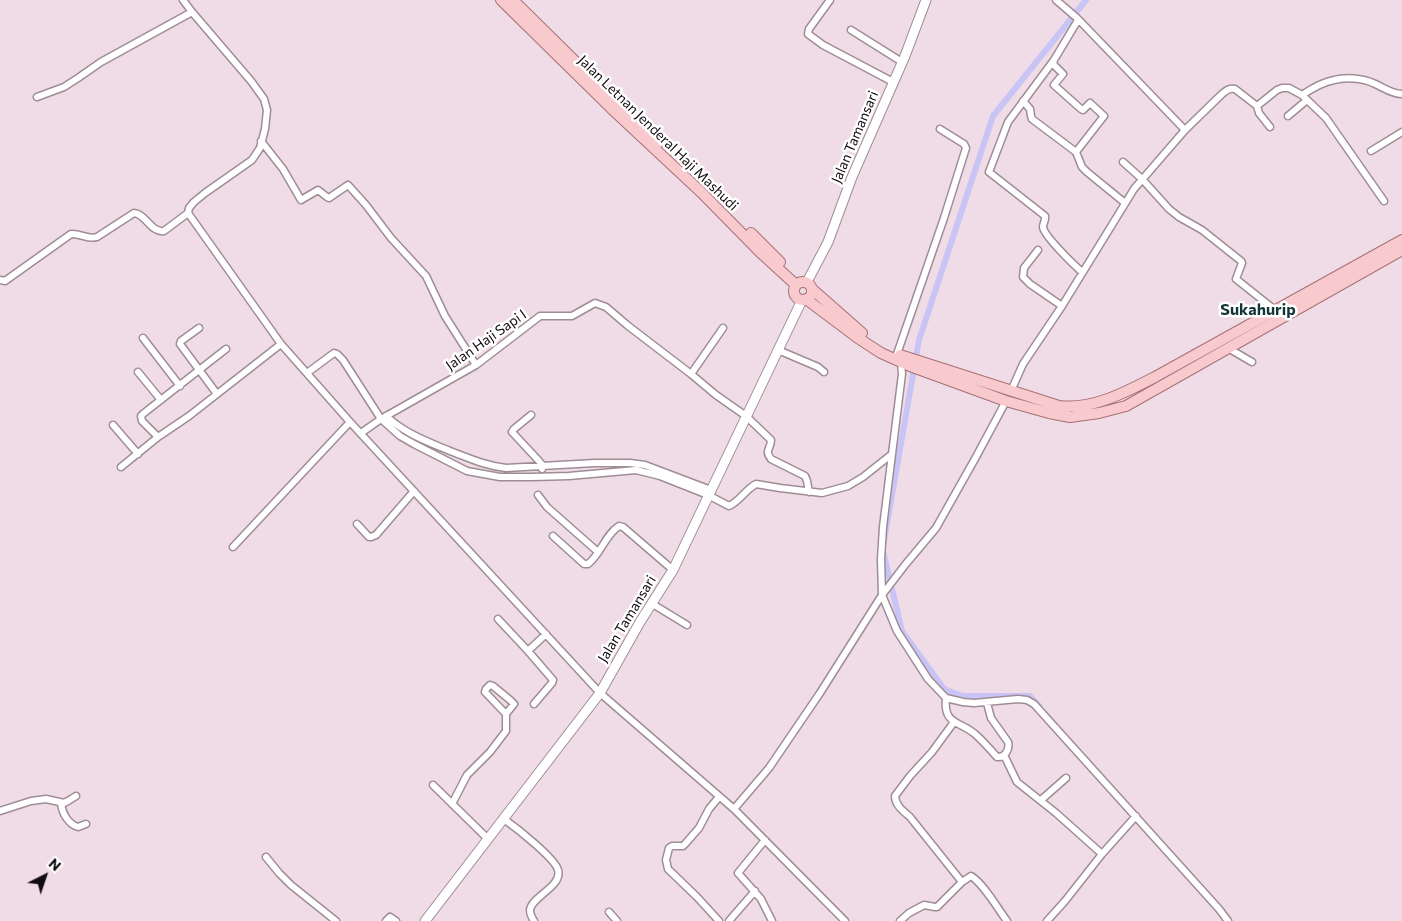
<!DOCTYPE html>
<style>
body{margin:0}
#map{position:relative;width:1402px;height:921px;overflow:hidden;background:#f0dce6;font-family:Commissioner,sans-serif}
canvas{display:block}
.north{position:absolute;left:20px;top:851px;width:50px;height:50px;-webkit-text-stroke:4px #fff;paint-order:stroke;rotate:41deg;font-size:14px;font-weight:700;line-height:20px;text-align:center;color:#120b0f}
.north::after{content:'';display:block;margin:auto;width:18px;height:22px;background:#120b0f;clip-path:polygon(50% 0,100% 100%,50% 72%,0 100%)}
</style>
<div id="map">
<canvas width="1402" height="921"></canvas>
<div class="north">N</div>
</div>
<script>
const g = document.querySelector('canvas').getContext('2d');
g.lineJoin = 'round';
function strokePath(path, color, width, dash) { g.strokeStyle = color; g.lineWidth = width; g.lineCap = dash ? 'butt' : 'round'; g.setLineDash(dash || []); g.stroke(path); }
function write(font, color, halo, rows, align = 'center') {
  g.font = font + ' Commissioner,sans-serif'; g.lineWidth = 5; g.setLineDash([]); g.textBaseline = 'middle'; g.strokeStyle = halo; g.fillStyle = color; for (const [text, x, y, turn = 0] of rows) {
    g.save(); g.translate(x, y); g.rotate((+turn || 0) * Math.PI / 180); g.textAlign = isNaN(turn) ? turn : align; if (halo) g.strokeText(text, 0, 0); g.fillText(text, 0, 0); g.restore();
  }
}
strokePath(new Path2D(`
 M 884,541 L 919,340 L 993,116 L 1086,0
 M 883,551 L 902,631 L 944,689 L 962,696 L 1030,696 L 1039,706`), '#c8c4f5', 6);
const minor = new Path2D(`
 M 183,0 L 192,12 L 251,81 L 264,99 L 267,110 L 265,129 L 260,148 L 252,160 L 205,193 L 194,202 L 189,208 L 188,213 L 281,344 L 350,422 L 600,693 L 734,809 L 845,921
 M 830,0 L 809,29 L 808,34 L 823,45 L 893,82
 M 1056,0 L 1077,18 L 1185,130
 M 851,30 L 902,62
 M 1054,60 L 1008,122 L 989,172 L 1045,216 C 1046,220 1043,223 1043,227 C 1044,236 1074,265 1082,272
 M 1302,95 L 1326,118 L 1384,201
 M 37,97 L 64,87 L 78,78 L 101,62 L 192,12
 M 1023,101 L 1030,109 L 1031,116 L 1032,119 L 1076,152 L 1082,167 L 1087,172 L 1125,203
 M 1257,106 L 1277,90 L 1282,88 L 1289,88 L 1302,95 C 1311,89 1323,82 1334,80 C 1345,77 1363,78 1373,83 C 1383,87 1391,94 1402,94
 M 1288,116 L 1307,100
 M 261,141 L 283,169 L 301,200 L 318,190 L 327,197 L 329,198 L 348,185 L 366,205 L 391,238 L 426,276 L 445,316 L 476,365
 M 1371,151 L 1402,132
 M 1076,152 L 1104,116 L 1090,103 L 1083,110 L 1081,109 L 1054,85 L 1063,74 L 1053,64 L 1054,60 L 1078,20
 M 1123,162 L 1142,179 L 1169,209 L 1179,217 L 1202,230 L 1241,261 L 1242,263 L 1236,279 L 1275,310
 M 1038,250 L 1024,268 L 1023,277 L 1030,284 L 1062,306
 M 0,280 L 5,281 L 71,234 C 80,233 88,240 97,237 L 134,213 C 146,214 151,233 164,231 L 188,213
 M 199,328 L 181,341 L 180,344 L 217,394
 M 143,338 L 180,386
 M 1228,348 L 1252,362
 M 778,350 L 818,367 L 824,372
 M 897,354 L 944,218 L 966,148 L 964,144 L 940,129
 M 138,372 L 161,400
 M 307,373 L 334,353 L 337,354 L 343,360 L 381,419 L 400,436 L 414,444 L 467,471 L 500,477 L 532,477 L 569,476 L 636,470 L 660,476 L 708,495 L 729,506 C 740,501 745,490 756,484 L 780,488 L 822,493 L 848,486 L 863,477 L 892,454 L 902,374 L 901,362
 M 691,374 L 723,328
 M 1011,391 L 1023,364 L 1062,306 L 1134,189 L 1185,130 L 1222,94 C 1227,90 1229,88 1235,89 L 1257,106 L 1259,113 L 1270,127
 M 531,415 L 514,429 L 512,432 L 539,461 L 543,466 L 542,469
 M 386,416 C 406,434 426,441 450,451 C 469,458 486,466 506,468 L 595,463 L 630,463 L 645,465 L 711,490
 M 113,425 L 138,454
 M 361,433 L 381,419 L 476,365 L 540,316 L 572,316 L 595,303 L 606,307 L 627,325 L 691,374 L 716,395 L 746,416 L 771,440 C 771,449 764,450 771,459 L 805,476 L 807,481 L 809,492
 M 158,437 L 142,421 L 141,416 L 144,413 L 226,349
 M 892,454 L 883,527 L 881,559 L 882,595 L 897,631 L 928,679 L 946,698 L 963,702 L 974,703 L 1018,699 L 1027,700 L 1034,704 L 1219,909 L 1228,921
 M 121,467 L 158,437 L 189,416 L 281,344
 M 538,495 L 547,507 L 598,552
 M 357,524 L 369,537 L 371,537 L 376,535 L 414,491
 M 553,536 L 584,564 L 588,564 C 601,554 605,535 619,526 L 623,527 L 673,570
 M 233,547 L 350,422
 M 651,603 L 687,625
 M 498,619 L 528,651 L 553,680 L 552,683 L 534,704
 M 528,651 L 546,634
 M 946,698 C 943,725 960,721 975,734 C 983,741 990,749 997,757 C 1005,758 1010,749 1008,742 L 991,718 L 987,703
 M 954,722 L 932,752 L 910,776 L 895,796 C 895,805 903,811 910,817 L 962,882 L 971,876 C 983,883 998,909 1007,921
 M 1004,755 L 1017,782 L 1056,813 L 1102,854
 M 433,785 L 488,839
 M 1041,800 L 1066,778
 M 61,803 C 62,813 68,824 78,827 L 86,824
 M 452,804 L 467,775 L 490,752 L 506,731 L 506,714 L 485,692 L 486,689 L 490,685 L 493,686 L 510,700 L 514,704 L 506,714
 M 734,809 L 769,768 L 820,693 L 882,595 L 905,565 L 936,528 L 976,457 L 1006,401
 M 0,811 L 31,801 L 46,799 L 64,803 L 68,801 L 76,796
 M 504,819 C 515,827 555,858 558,870 C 563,886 531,897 530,910 C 530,914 532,918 534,921
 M 765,840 L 738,873 L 761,899 L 772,921
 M 266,857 L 279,873 L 291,885 L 336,921
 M 609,912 L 617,921
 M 386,921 L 390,917 L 396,921
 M 719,921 L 697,897 L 668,869 L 666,860 L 669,848 L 672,846 L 683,846 L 685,844 L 699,828 L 709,809 L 719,797
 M 729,921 L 755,891
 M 900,921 L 909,913 L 924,905 L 935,907 L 937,907 L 962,882
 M 1047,921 L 1065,901 L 1102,854 L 1136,816`);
const secondary = new Path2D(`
 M 807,282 L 828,242 L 852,177 L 905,56 L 926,0
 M 425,921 L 600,693 L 640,622 L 673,570 L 802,300`);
const primary = new Path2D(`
 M 501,0 L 611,108 L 701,192 L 760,252 L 796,285
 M 513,0 L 658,143
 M 751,233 L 780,262
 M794 291a9 9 0 1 1 18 0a9 9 0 1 1-18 0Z
 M 812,289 L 862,333
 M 806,299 L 858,338 L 881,353 L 910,366 L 1006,401 L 1049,413 L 1070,417 L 1099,413 L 1126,406 L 1402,250
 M 900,355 L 1059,406 C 1093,410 1126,392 1155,377 L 1402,240`);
strokePath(minor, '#9f8d96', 9);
strokePath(secondary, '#9f8d96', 11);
strokePath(primary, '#a57075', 12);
strokePath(minor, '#fff', 6);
strokePath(secondary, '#fff', 9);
strokePath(primary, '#f8cacd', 10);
write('14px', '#120b0f', '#fff', [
 ["Jalan Letnan Jenderal Haji Mashudi",658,133,44],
 ["Jalan Tamansari",855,137,-67],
 ["Jalan Haji Sapi I",486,340,-35],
 ["Jalan Tamansari",627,619,-59]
]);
write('bold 16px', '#133538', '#fff', [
 ["Sukahurip",1258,310]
]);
</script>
